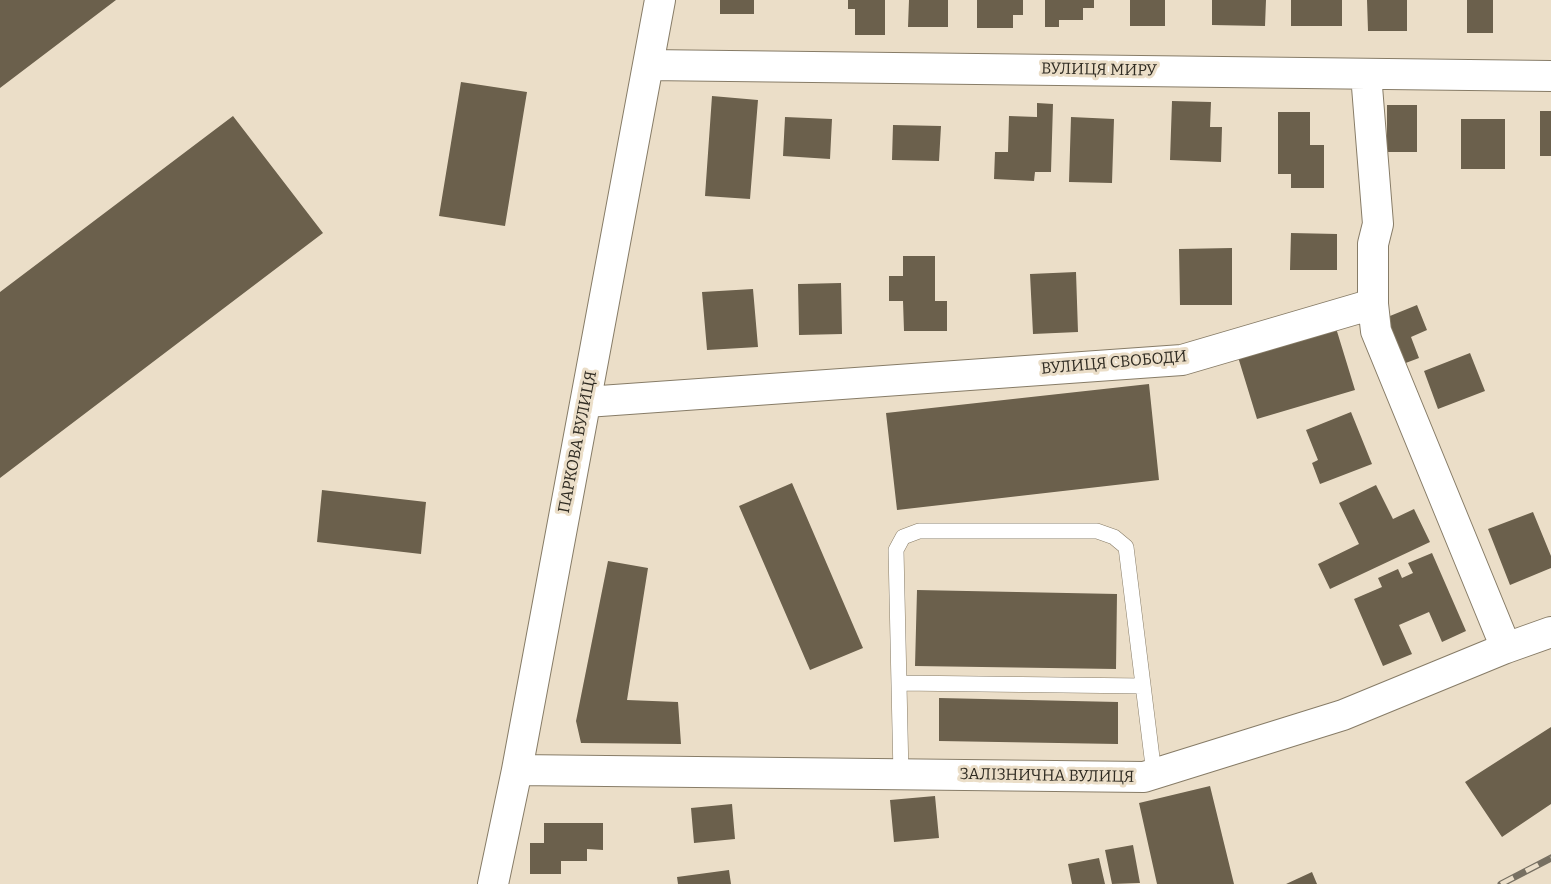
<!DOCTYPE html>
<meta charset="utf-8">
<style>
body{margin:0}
canvas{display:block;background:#ebdec8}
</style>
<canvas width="1551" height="884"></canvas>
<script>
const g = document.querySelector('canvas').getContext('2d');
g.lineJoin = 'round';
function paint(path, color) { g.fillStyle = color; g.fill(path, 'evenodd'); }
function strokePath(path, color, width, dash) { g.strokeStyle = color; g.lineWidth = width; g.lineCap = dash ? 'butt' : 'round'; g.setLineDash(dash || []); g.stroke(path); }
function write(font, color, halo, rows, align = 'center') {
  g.font = font + ' Bitter,serif'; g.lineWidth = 6; g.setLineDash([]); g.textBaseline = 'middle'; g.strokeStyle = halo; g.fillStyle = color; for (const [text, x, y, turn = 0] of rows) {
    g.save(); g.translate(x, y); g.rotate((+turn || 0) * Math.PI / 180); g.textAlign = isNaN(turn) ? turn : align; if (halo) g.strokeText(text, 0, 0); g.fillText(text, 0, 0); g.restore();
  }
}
paint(new Path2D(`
 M 0,0 L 116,0 L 0,88 Z
 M 720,0 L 754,0 L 754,14 L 720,14 Z
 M 848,0 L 885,0 L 885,35 L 855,35 L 855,9 L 848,9 Z
 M 909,0 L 948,0 L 948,27 L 908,27 Z
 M 977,0 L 1023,0 L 1023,15 L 1013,15 L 1013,28 L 977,28 Z
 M 1045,0 L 1094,0 L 1094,8 L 1083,8 L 1083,20 L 1059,20 L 1059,27 L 1045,27 Z
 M 1130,0 L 1165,0 L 1165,26 L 1130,26 Z
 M 1212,0 L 1266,0 L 1265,26 L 1212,25 Z
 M 1291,0 L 1342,0 L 1342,26 L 1291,26 Z
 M 1367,0 L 1407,0 L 1407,31 L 1368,31 Z
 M 1467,0 L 1493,0 L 1493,33 L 1467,33 Z
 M 461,82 L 527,92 L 505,226 L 439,216 Z
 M 712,96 L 758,100 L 750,199 L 705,196 Z
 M 1172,101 L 1211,102 L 1210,127 L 1222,127 L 1221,162 L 1170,160 Z
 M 1037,103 L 1053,104 L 1051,172 L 1035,172 L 1034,181 L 994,179 L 995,152 L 1008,152 L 1009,116 L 1037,117 Z
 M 1387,105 L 1417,105 L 1417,152 L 1387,152 Z
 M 1540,111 L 1551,111 L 1551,156 L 1540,156 Z
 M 1278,112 L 1310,112 L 1310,145 L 1324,145 L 1324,188 L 1291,188 L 1291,174 L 1278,174 Z
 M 233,116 L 323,233 L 0,478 L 0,292 Z
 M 785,117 L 832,119 L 830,159 L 783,156 Z
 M 1071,117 L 1114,119 L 1112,183 L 1069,182 Z
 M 1461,119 L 1505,119 L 1505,169 L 1461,169 Z
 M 893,125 L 941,126 L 939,161 L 892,160 Z
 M 1291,233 L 1337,234 L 1337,270 L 1290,270 Z
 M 1232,248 L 1232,305 L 1180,305 L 1179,249 Z
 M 903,256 L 935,256 L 935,301 L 947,301 L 947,331 L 904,331 L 903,301 L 889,301 L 889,276 L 903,276 Z
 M 1076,272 L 1078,332 L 1033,334 L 1030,274 Z
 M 841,283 L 842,334 L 799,335 L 798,284 Z
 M 753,289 L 758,347 L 707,350 L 702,292 Z
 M 1417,305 L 1427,330 L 1411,337 L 1419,358 L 1403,364 L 1385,318 Z
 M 1336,328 L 1355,390 L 1257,419 L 1238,357 Z
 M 1470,353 L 1485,391 L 1438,409 L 1424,371 Z
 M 1149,384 L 1159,480 L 897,510 L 886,413 Z
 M 1351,412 L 1372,464 L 1320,484 L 1312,463 L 1318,460 L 1306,430 Z
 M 792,483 L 863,648 L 810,670 L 739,506 Z
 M 1376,485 L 1393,519 L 1414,509 L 1430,542 L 1330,589 L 1318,564 L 1359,544 L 1339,503 Z
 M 322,490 L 426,502 L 421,554 L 317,542 Z
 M 1533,512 L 1551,556 L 1551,568 L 1510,585 L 1488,529 Z
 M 1432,553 L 1466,631 L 1442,642 L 1429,612 L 1399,625 L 1412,654 L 1383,666 L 1354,599 L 1382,587 L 1378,578 L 1398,569 L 1402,578 L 1413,573 L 1408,563 Z
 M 608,561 L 648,568 L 627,700 L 678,702 L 681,744 L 581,743 L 576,721 Z
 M 917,590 L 1117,594 L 1116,669 L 915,666 Z
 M 939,698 L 1118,702 L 1118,744 L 939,741 Z
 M 1551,727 L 1551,804 L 1502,837 L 1465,782 Z
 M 1210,786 L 1234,884 L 1157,884 L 1139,803 Z
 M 935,796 L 939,838 L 894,842 L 890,800 Z
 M 732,804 L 735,839 L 694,843 L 691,808 Z
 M 544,823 L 603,823 L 603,850 L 587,849 L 587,861 L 561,861 L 561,874 L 530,874 L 530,843 L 544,843 Z
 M 1133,845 L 1140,883 L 1112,884 L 1105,850 Z
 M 1099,858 L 1105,884 L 1072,884 L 1068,864 Z
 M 729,870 L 731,884 L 678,884 L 677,877 Z
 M 1312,872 L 1317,884 L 1286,884 Z`), '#6b604c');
const lane = new Path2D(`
 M 899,683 L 1143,686
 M 901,775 L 896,550 L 903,537 L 919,531 L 1097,531 L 1114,537 L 1126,547 L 1154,774`);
const street = new Path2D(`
 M 648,65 L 1551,76
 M 1366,74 L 1378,224 L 1373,244 L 1373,304 L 1376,331 L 1506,648
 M 586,402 L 1182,360 L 1373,304
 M 517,770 L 1144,777 L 1343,715 L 1506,648 L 1551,632
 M 493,884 L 517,770 L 660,0`);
strokePath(lane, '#877c67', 16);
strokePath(street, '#877c67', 32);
strokePath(lane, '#fff', 15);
strokePath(street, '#fff', 30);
const rail = new Path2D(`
 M 1501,884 L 1551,858`);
strokePath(rail, '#777062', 7);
strokePath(rail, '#ebdec8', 4.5, [14]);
write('16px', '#2f2b22', '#ebdec8', [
 ["ВУЛИЦЯ МИРУ",1099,70,1],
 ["ВУЛИЦЯ СВОБОДИ",1114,363,-5],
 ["ПАРКОВА ВУЛИЦЯ",578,442,-79],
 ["ЗАЛІЗНИЧНА ВУЛИЦЯ",1047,776,1]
]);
</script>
